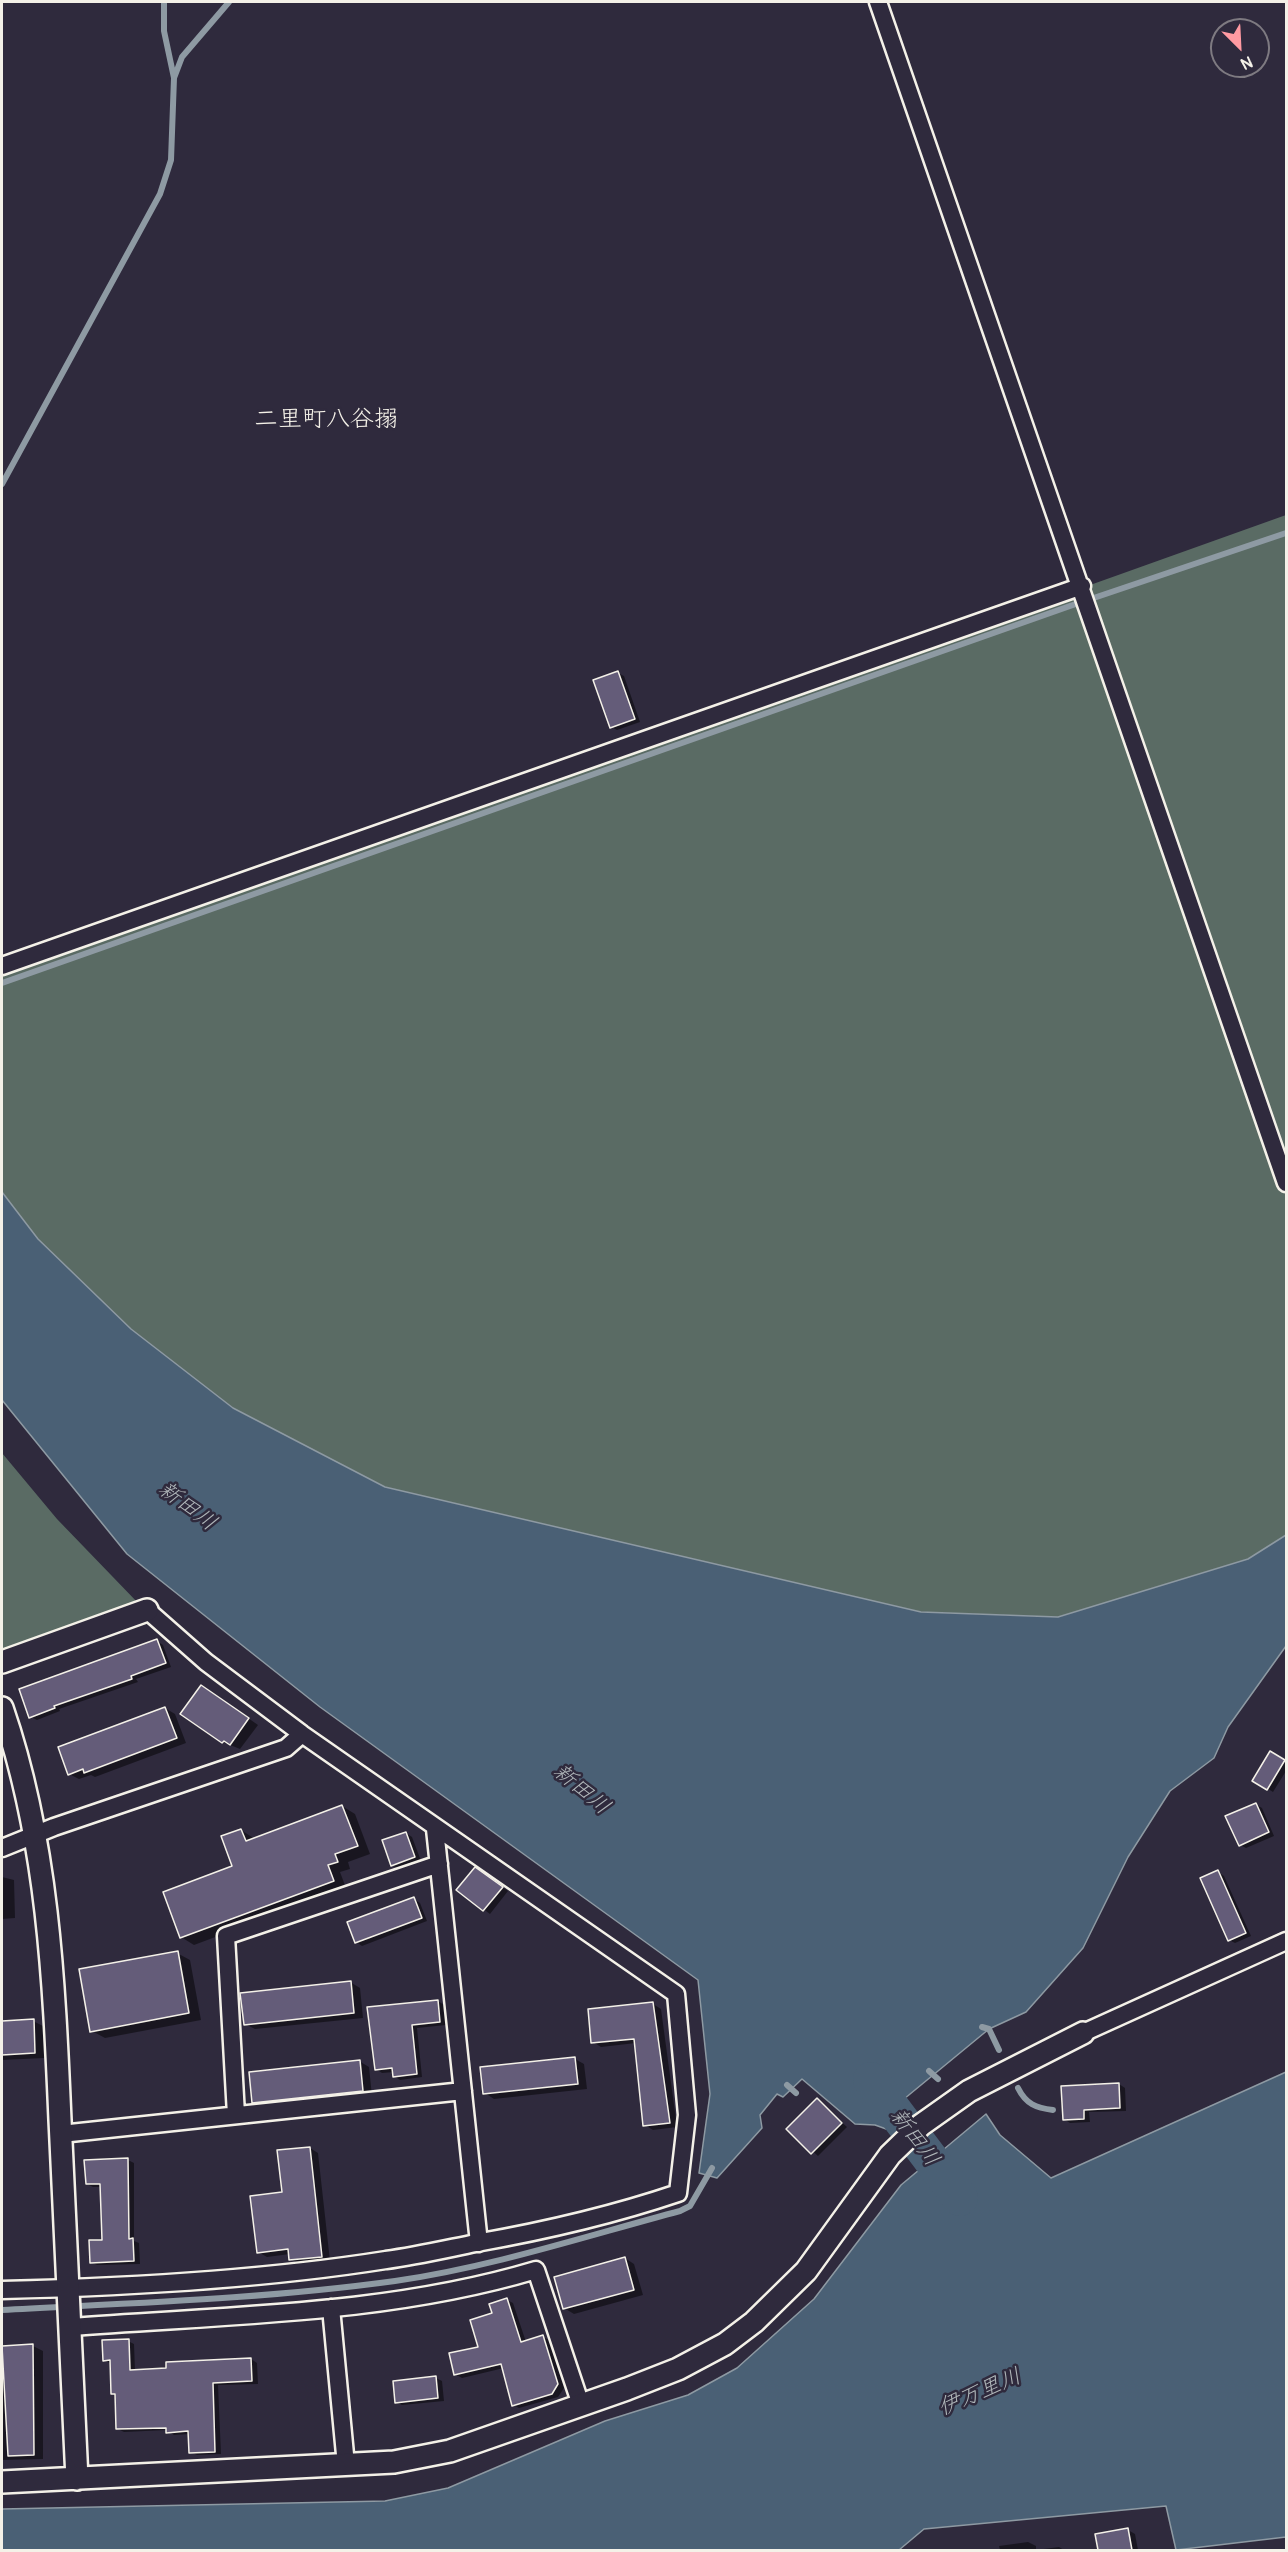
<!DOCTYPE html>
<meta charset="utf-8">
<style>
body{margin:0}
#map{position:relative;width:1288px;height:2552px;overflow:hidden;background:#2f2a3d;font-family:Pangolin,sans-serif}
canvas{display:block}
.frame{position:absolute;inset:0;border:3px solid #f4f1e8;pointer-events:none}
.north{position:absolute;left:1210px;top:18px;width:60px;height:60px;box-sizing:border-box;background:#2f2a3d;border:2px solid #7e7a81;border-radius:50%;rotate:156deg;font-size:16px;font-weight:700;line-height:24px;text-align:center;color:#f4f1e8}
.north::after{content:'';display:block;margin:auto;width:21px;height:27px;background:#ff9aa2;clip-path:polygon(50% 0,100% 100%,50% 72%,0 100%)}
</style>
<div id="map">
<canvas width="1288" height="2552"></canvas>
<div class="frame"></div>
<div class="north">N</div>
</div>
<script>
const g = document.querySelector('canvas').getContext('2d');
g.lineJoin = 'round';
function paint(path, color) { g.fillStyle = color; g.fill(path, 'evenodd'); }
function strokePath(path, color, width, dash) { g.strokeStyle = color; g.lineWidth = width; g.lineCap = dash ? 'butt' : 'round'; g.setLineDash(dash || []); g.stroke(path); }
function write(font, color, halo, rows, align = 'center') {
  g.font = font + ' Pangolin,"Klee One",sans-serif'; g.lineWidth = 5; g.setLineDash([]); g.textBaseline = 'middle'; g.strokeStyle = halo; g.fillStyle = color; for (const [text, x, y, turn = 0] of rows) {
    g.save(); g.translate(x, y); g.rotate((+turn || 0) * Math.PI / 180); g.textAlign = isNaN(turn) ? turn : align; if (halo) g.strokeText(text, 0, 0); g.fillText(text, 0, 0); g.restore();
  }
}
paint(new Path2D(`
 M 1286,515 L 1286,1535 L 1248,1559 L 1058,1617 L 921,1612 L 385,1487 L 233,1408 L 131,1329 L 38,1239 L 2,1192 L 2,974 Z
 M 2,1453 L 57,1519 L 139,1604 L 2,1652 Z`), '#5a6b64');
const water = new Path2D(`
 M 2,1192 L 38,1239 L 131,1329 L 233,1408 L 385,1487 L 921,1612 L 1058,1617 L 1248,1559 L 1286,1535 L 1286,1646 L 1228,1727 L 1214,1758 L 1170,1791 L 1128,1857 L 1083,1948 L 1026,2012 L 989,2029 L 904,2099 L 910,2106 L 889,2130 L 875,2125 L 855,2124 L 802,2079 L 783,2097 L 777,2094 L 760,2115 L 762,2128 L 717,2178 L 699,2173 L 710,2094 L 698,1980 L 320,1707 L 127,1554 L 2,1400 Z
 M 1286,2072 L 1286,2537 L 1176,2550 L 1166,2506 L 924,2529 L 899,2550 L 2,2550 L 2,2509 L 385,2501 L 448,2488 L 605,2421 L 688,2395 L 737,2368 L 814,2299 L 901,2185 L 986,2114 L 1000,2135 L 1051,2178 Z`);
paint(water, '#4a6075');
strokePath(water, '#8e9aa3', 1.5);
paint(new Path2D(`
 M 618,673 L 624,676 L 640,722 L 617,730 L 611,727 Z
 M 157,1641 L 163,1645 L 171,1667 L 136,1679 L 138,1682 L 59,1709 L 60,1711 L 37,1720 L 31,1717 Z
 M 211,1692 L 258,1725 L 240,1749 L 223,1742 L 183,1714 Z
 M 165,1708 L 175,1714 L 186,1743 L 95,1777 L 91,1775 L 79,1779 L 69,1774 Z
 M 1270,1753 L 1286,1763 L 1286,1771 L 1273,1792 L 1254,1780 Z
 M 1255,1804 L 1262,1808 L 1274,1836 L 1246,1848 L 1240,1845 Z
 M 342,1806 L 355,1814 L 370,1854 L 348,1862 L 350,1869 L 340,1872 L 346,1888 L 194,1945 L 181,1937 L 234,1867 L 241,1830 L 255,1839 Z
 M 406,1833 L 412,1837 L 421,1861 L 398,1869 L 392,1865 Z
 M 481,1872 L 508,1891 L 490,1914 L 458,1890 Z
 M 1218,1872 L 1224,1876 L 1251,1936 L 1235,1943 L 1229,1940 Z
 M 2,1877 L 14,1880 L 15,1918 L 2,1919 Z
 M 414,1899 L 420,1903 L 427,1921 L 362,1946 L 356,1942 Z
 M 177,1953 L 190,1960 L 201,2020 L 105,2038 L 92,2031 Z
 M 350,1982 L 360,1988 L 363,2018 L 255,2029 L 245,2024 Z
 M 438,2001 L 444,2005 L 446,2025 L 417,2028 L 422,2077 L 400,2080 L 394,2076 L 394,2072 L 382,2073 L 376,2069 L 369,2009 Z
 M 653,2004 L 661,2009 L 677,2127 L 653,2130 L 645,2125 L 636,2043 L 601,2047 L 593,2042 Z
 M 33,2021 L 43,2026 L 44,2058 L 2,2060 L 2,2022 Z
 M 575,2059 L 584,2064 L 587,2089 L 494,2099 L 485,2093 Z
 M 359,2061 L 369,2067 L 372,2096 L 263,2108 L 254,2102 Z
 M 1119,2084 L 1125,2088 L 1126,2111 L 1089,2112 L 1090,2122 L 1070,2123 L 1064,2119 L 1063,2087 Z
 M 817,2100 L 847,2127 L 818,2156 L 788,2129 Z
 M 310,2148 L 318,2153 L 330,2261 L 299,2264 L 291,2259 L 290,2254 L 267,2257 L 258,2252 L 283,2193 Z
 M 128,2160 L 134,2163 L 134,2241 L 139,2243 L 140,2264 L 97,2265 L 91,2262 L 104,2241 L 102,2187 L 93,2187 L 87,2184 Z
 M 625,2258 L 634,2264 L 643,2295 L 574,2314 L 564,2308 Z
 M 507,2300 L 513,2303 L 526,2342 L 543,2337 L 549,2340 L 564,2388 L 558,2397 L 519,2408 L 513,2405 L 504,2368 L 462,2378 L 455,2374 L 480,2348 L 494,2314 Z
 M 128,2341 L 134,2344 L 135,2371 L 251,2359 L 257,2363 L 258,2384 L 218,2385 L 221,2454 L 197,2455 L 191,2452 L 190,2434 L 174,2435 L 167,2430 L 124,2432 L 118,2429 L 111,2364 L 105,2360 Z
 M 33,2346 L 43,2351 L 43,2459 L 2,2460 L 2,2348 Z
 M 436,2378 L 442,2381 L 444,2401 L 402,2405 L 396,2402 Z
 M 1128,2530 L 1135,2534 L 1138,2550 L 1094,2550 L 1099,2550 Z
 M 1028,2542 L 1036,2546 L 1036,2550 L 1059,2547 L 1064,2550 L 1000,2550 L 999,2546 Z`), '#0007');
strokePath(new Path2D(`
 M 164,2 L 164,31 L 174,78
 M 2,484 L 160,194 L 171,160 L 174,78 L 182,57 L 229,2
 M 2,983 L 1070,606 L 1286,533
 M 982,2027 L 989,2029 L 999,2050
 M 929,2071 L 938,2079
 M 787,2085 L 796,2093
 M 1018,2088 C 1026,2104 1036,2108 1053,2110
 M 2,2310 C 133,2303 264,2299 395,2281 C 492,2267 586,2236 680,2211 L 690,2206 L 712,2168`), '#8e9aa3', 6);
strokePath(new Path2D(`
 M 871,2080 L 960,2198`), '#4a6075', 36);
const building = new Path2D(`
 M 618,671 L 635,719 L 610,728 L 593,680 Z
 M 157,1639 L 166,1663 L 131,1676 L 132,1679 L 54,1706 L 55,1708 L 29,1718 L 19,1689 Z
 M 201,1685 L 249,1718 L 230,1745 L 224,1741 L 222,1743 L 180,1714 Z
 M 165,1707 L 177,1738 L 84,1773 L 83,1769 L 68,1775 L 58,1747 Z
 M 1270,1751 L 1285,1760 L 1267,1790 L 1252,1781 Z
 M 1256,1803 L 1269,1832 L 1239,1846 L 1225,1816 Z
 M 342,1805 L 358,1846 L 335,1854 L 338,1862 L 328,1865 L 334,1881 L 180,1938 L 163,1892 L 232,1866 L 221,1836 L 241,1829 L 246,1841 Z
 M 406,1832 L 415,1857 L 391,1866 L 382,1840 Z
 M 475,1867 L 503,1887 L 483,1911 L 456,1890 Z
 M 1218,1870 L 1246,1933 L 1228,1941 L 1200,1878 Z
 M 414,1897 L 422,1918 L 355,1943 L 347,1922 Z
 M 178,1951 L 189,2013 L 90,2032 L 79,1969 Z
 M 351,1981 L 354,2013 L 244,2025 L 240,1993 Z
 M 438,2000 L 440,2022 L 412,2025 L 417,2074 L 393,2077 L 392,2068 L 375,2070 L 367,2007 Z
 M 653,2002 L 670,2123 L 643,2126 L 634,2039 L 591,2043 L 588,2009 Z
 M 34,2019 L 35,2053 L 2,2055 L 2,2021 Z
 M 575,2057 L 578,2084 L 483,2094 L 480,2067 Z
 M 360,2060 L 363,2091 L 252,2103 L 249,2072 Z
 M 1119,2083 L 1120,2108 L 1084,2110 L 1084,2119 L 1063,2120 L 1061,2086 Z
 M 817,2098 L 842,2123 L 811,2154 L 786,2129 Z
 M 310,2147 L 322,2257 L 289,2260 L 288,2249 L 257,2253 L 250,2196 L 282,2192 L 277,2150 Z
 M 128,2158 L 129,2239 L 133,2238 L 134,2261 L 90,2263 L 89,2240 L 102,2240 L 100,2184 L 86,2184 L 84,2160 Z
 M 625,2257 L 634,2290 L 563,2309 L 554,2277 Z
 M 507,2298 L 521,2342 L 543,2335 L 558,2384 L 552,2394 L 512,2406 L 501,2364 L 454,2375 L 449,2353 L 478,2347 L 470,2320 L 492,2313 L 489,2304 Z
 M 129,2339 L 130,2370 L 166,2368 L 166,2362 L 251,2358 L 252,2381 L 213,2383 L 215,2452 L 189,2453 L 188,2431 L 166,2433 L 166,2428 L 116,2429 L 115,2394 L 111,2394 L 110,2360 L 103,2361 L 102,2340 Z
 M 33,2344 L 34,2455 L 8,2456 L 2,2346 Z
 M 436,2376 L 438,2398 L 395,2403 L 393,2381 Z
 M 1128,2528 L 1132,2550 L 1098,2550 L 1095,2534 Z`);
paint(building, '#645c79');
strokePath(building, '#f4f1e8', 1.5);
const minor = new Path2D(`
 M 878,2 L 1286,1183
 M 2,966 L 1082,586
 M 435,1829 L 479,2243
 M 2,1848 L 54,1827 L 286,1748 L 302,1734
 M 1083,2033 L 1286,1941
 M 236,2115 L 226,1936 L 439,1864
 M 61,2134 L 463,2091
 M 2,2290 C 129,2287 260,2280 386,2260 C 416,2256 446,2249 476,2243 C 544,2231 613,2215 678,2193 L 687,2115 L 676,1994 L 302,1734 L 206,1662 L 147,1610
 M 331,2308 L 346,2465
 M 70,2327 C 225,2315 386,2315 536,2270 L 581,2405`);
const tertiary = new Path2D(`
 M 2,1662 L 147,1610
 M 2,1708 C 48,1842 54,1980 60,2120 C 66,2240 72,2360 77,2479
 M 2,2482 L 394,2462 L 450,2451 L 627,2389 L 678,2369 L 725,2344 L 754,2322 L 806,2271 L 890,2155 L 921,2125 L 969,2091 L 1083,2033`);
strokePath(minor, '#f4f1e8', 21);
strokePath(tertiary, '#f4f1e8', 26);
strokePath(minor, '#2f2a3d', 16);
strokePath(tertiary, '#2f2a3d', 21);
write('italic 22px', '#b0b7ba', '#2f2a3d', [
 ["新田川",187,1507,37],
 ["新田川",581,1790,40],
 ["新田川",914,2138,53],
 ["伊万里川",980,2393,-23]
]);
write('24px', '#f4f1e8', '#2f2a3d', [
 ["二里町八谷搦",326,420]
]);
</script>
